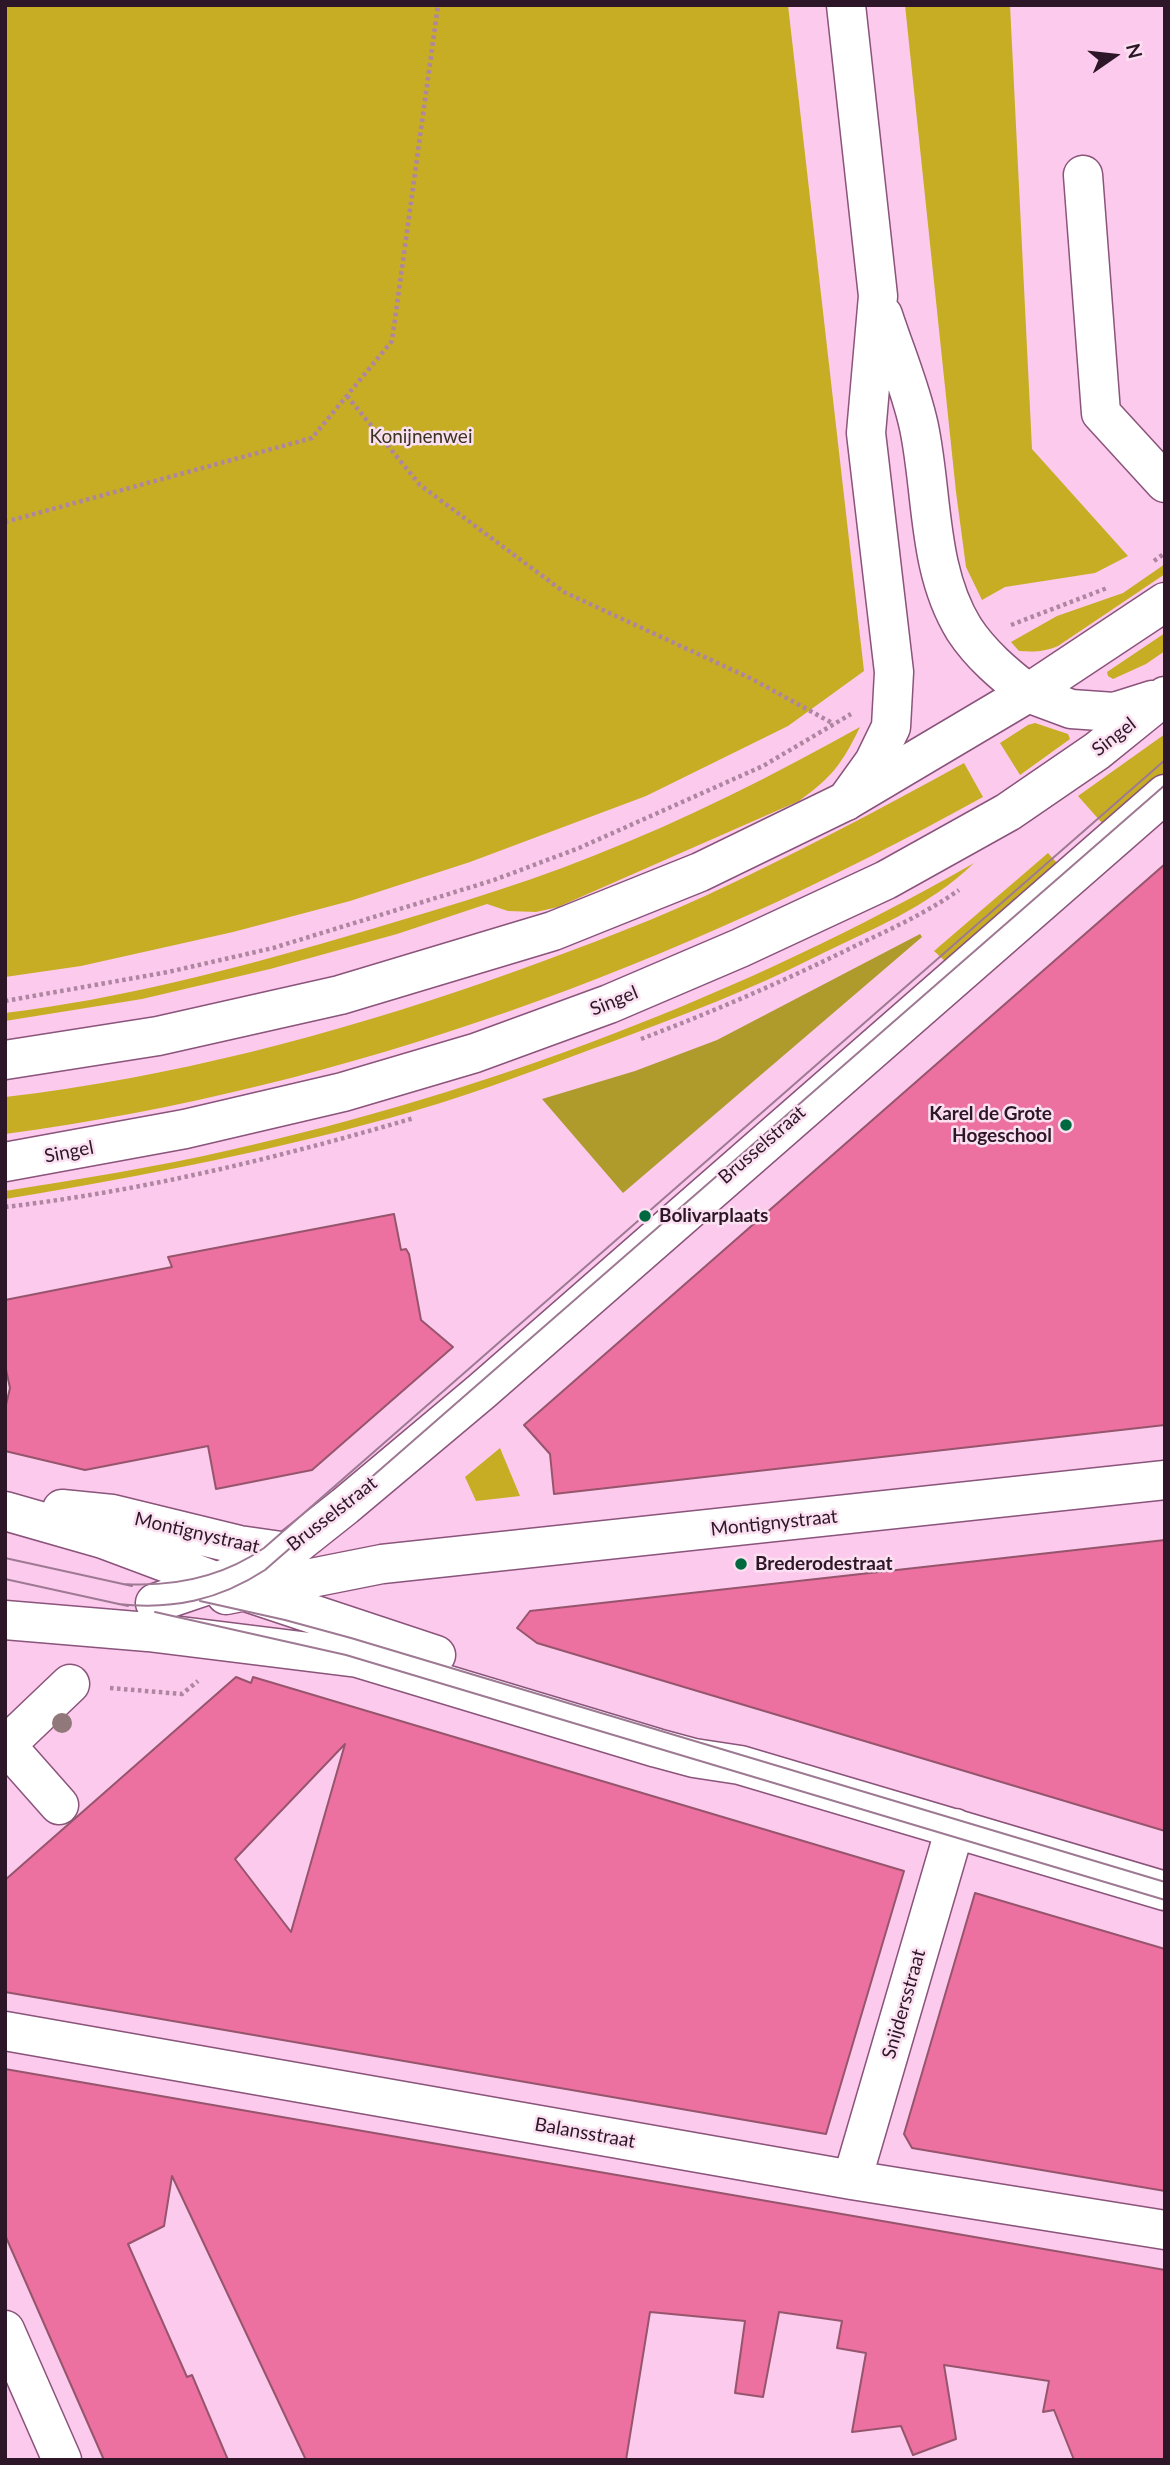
<!DOCTYPE html>
<style>
body{margin:0}
#map{position:relative;width:1170px;height:2465px;overflow:hidden;background:#fccaec;font-family:Lato,sans-serif}
canvas{display:block}
.frame{position:absolute;inset:0;border:7px solid #2d1627;pointer-events:none}
.north{position:absolute;left:1079px;top:21px;width:70px;height:70px;-webkit-text-stroke:5px #fae0f1;paint-order:stroke;rotate:76deg;font-size:19px;font-weight:700;line-height:28px;text-align:center;color:#2d1627}
.north::after{content:'';display:block;margin:auto;width:24px;height:32px;background:#2d1627;clip-path:polygon(50% 0,100% 100%,50% 72%,0 100%)}
</style>
<div id="map">
<canvas width="1170" height="2465"></canvas>
<div class="frame"></div>
<div class="north">N</div>
</div>
<script>
const g = document.querySelector('canvas').getContext('2d');
g.lineJoin = 'round';
function paint(path, color) { g.fillStyle = color; g.fill(path, 'evenodd'); }
function strokePath(path, color, width, dash) { g.strokeStyle = color; g.lineWidth = width; g.lineCap = dash ? 'butt' : 'round'; g.setLineDash(dash || []); g.stroke(path); }
function write(font, color, halo, rows, align = 'center') {
  g.font = font + ' Lato,sans-serif'; g.lineWidth = 5; g.setLineDash([]); g.textBaseline = 'middle'; g.strokeStyle = halo; g.fillStyle = color; for (const [text, x, y, turn = 0] of rows) {
    g.save(); g.translate(x, y); g.rotate((+turn || 0) * Math.PI / 180); g.textAlign = isNaN(turn) ? turn : align; if (halo) g.strokeText(text, 0, 0); g.fillText(text, 0, 0); g.restore();
  }
}
paint(new Path2D(`
 M 5,5 L 788,5 L 864,671 L 788,726 L 646,796 L 470,862 L 350,901 L 233,932 L 81,966 L 5,977 Z
 M 905,5 L 1010,5 L 1032,449 L 1128,556 L 1095,573 L 1005,587 L 982,600 L 966,567 L 956,492 Z
 M 1165,564 L 1165,574 L 1058,646 C 1044,652 1033,652 1019,651 L 1011,642 L 1057,616 L 1123,593 Z
 M 1165,633 L 1165,651 L 1162,653 L 1146,664 L 1113,679 L 1108,676 L 1107,672 Z
 M 1035,723 L 1068,734 L 1070,739 L 1020,775 L 1000,743 L 1028,725 Z
 M 860,727 C 842,764 832,777 799,801 L 558,907 L 536,912 L 508,911 L 487,904 L 397,934 L 270,969 L 142,999 L 5,1021 L 5,1013 C 119,999 231,970 341,938 C 425,913 511,889 593,856 C 685,820 774,775 860,727 Z
 M 1165,734 L 1165,778 L 1102,823 L 1078,796 Z
 M 964,763 L 983,797 C 679,965 350,1088 5,1134 L 5,1097 C 170,1078 332,1035 488,981 C 561,955 635,928 705,896 C 793,855 879,810 964,763 Z
 M 1048,853 L 1057,863 L 945,961 L 934,951 Z
 M 974,863 C 929,907 870,930 815,957 C 750,990 683,1015 614,1041 C 548,1065 483,1091 414,1111 C 280,1150 143,1176 5,1199 L 5,1191 C 80,1179 156,1167 230,1150 C 485,1093 746,994 974,863 Z
 M 500,1448 L 520,1496 L 476,1501 L 465,1477 Z`), '#c6ad24');
paint(new Path2D(`
 M 920,934 L 922,937 L 623,1193 L 542,1099 L 635,1071 L 717,1040 Z`), '#af9a2c');
const building = new Path2D(`
 M 1165,864 L 1165,1425 L 554,1494 L 550,1454 L 524,1425 Z
 M 394,1214 L 401,1250 L 406,1249 L 409,1254 L 421,1320 L 453,1347 L 312,1470 L 216,1489 L 208,1446 L 85,1470 L 5,1451 L 5,1409 L 10,1388 L 5,1365 L 5,1300 L 172,1267 L 168,1257 Z
 M 1165,1540 L 1165,1831 L 537,1643 L 517,1628 L 530,1611 Z
 M 236,1677 L 251,1683 L 253,1677 L 904,1871 L 826,2134 L 5,1992 L 5,1880 ZM 345,1744 L 291,1932 L 235,1859 Z
 M 975,1893 L 1165,1949 L 1165,2191 L 912,2148 L 904,2134 Z
 M 5,2069 L 1165,2270 L 1165,2460 L 1074,2460 L 1054,2410 L 1043,2412 L 1049,2381 L 944,2365 L 956,2439 L 913,2455 L 901,2426 L 852,2432 L 866,2353 L 837,2348 L 842,2321 L 779,2312 L 763,2397 L 735,2393 L 745,2321 L 650,2312 L 626,2460 L 306,2460 L 172,2176 L 164,2226 L 128,2244 L 187,2377 L 192,2375 L 228,2460 L 104,2460 L 5,2235 Z`);
paint(building, '#ec71a0');
strokePath(building, '#96556c', 2);
const minor = new Path2D(`
 M 1083,175 L 1101,413 L 1165,483
 M 62,1509 L 112,1514 L 239,1545 L 288,1552
 M 5,1511 L 103,1539 L 234,1588 L 436,1655
 M 226,1595 L 382,1564 L 1165,1480
 M 155,1603 L 217,1582 L 287,1552 L 345,1506 L 482,1391 L 1165,794
 M 5,1620 L 148,1632 L 358,1658 L 657,1748 L 694,1758 L 740,1765 L 1165,1891
 M 6,1745 L 59,1805
 M 5,1746 L 70,1684
 M 5,2031 L 852,2180 L 1165,2230
 M 852,2180 L 955,1828
 M 5,2330 L 62,2460`);
const major = new Path2D(`
 M 1028,693 L 1071,709 L 1114,712 L 1152,700
 M 5,1060 L 158,1036 L 340,995 L 553,931 L 700,872 L 846,801 L 1028,693 L 1165,602
 M 5,1162 L 185,1129 L 343,1092 L 475,1053 L 609,1004 L 740,948 L 886,880 L 1008,812 L 1097,751 L 1165,696`);
const highway = new Path2D(`
 M 846,5 L 878,296 L 866,433 L 894,672 L 891,727 L 874,762 L 846,801
 M 883,315 C 895,352 911,389 919,427 C 933,494 927,569 964,629 C 981,655 1004,674 1028,693`);
strokePath(minor, '#8a547b', 41);
strokePath(major, '#8a547b', 41);
strokePath(highway, '#8a547b', 41);
strokePath(new Path2D(`
 M 347,396 L 420,485 L 564,592 L 752,679 L 834,724
 M 5,522 L 312,438 L 392,341 L 438,5
 M 1154,561 L 1165,553
 M 1011,625 L 1107,588
 M 5,1001 L 168,972 L 273,948 L 494,880 L 579,848 L 763,766 L 851,714
 M 641,1039 C 712,1012 782,982 851,948 C 888,930 925,914 959,890
 M 5,1207 C 143,1191 281,1157 414,1118
 M 110,1688 L 182,1694 L 198,1681`), '#ae86a1', 4.5, [3.5, 3.5]);
strokePath(minor, '#fff', 38);
strokePath(major, '#fff', 38);
strokePath(highway, '#fff', 38);
strokePath(new Path2D(`
 M 5,1558 L 132,1586
 M 5,1579 L 128,1606
 M 123,1584 C 174,1587 221,1578 264,1548 L 1165,760
 M 200,1601 L 285,1620 L 351,1638 L 1165,1882
 M 118,1604 C 173,1610 219,1600 265,1570 L 1165,785
 M 155,1612 L 346,1655 L 1165,1900`), '#9e7993', 2);
g.fillStyle = '#91787b';
for (const [x, y] of [
 [62,1723]
]) { g.beginPath(); g.arc(x, y, 10, 0, 2 * Math.PI); g.fill(); }
for (const [x, y, r, color] of [
 [1066,1125,7,"#00693f"],
 [645,1216,7,"#00693f"],
 [741,1564,7,"#00693f"]
]) { const dot = new Path2D(); dot.arc(x, y, r, 0, 2 * Math.PI); g.fillStyle = color; g.fill(dot); strokePath(dot, '#fae0f1', 2.5); }
write('19px', '#3a351e', '#fae0f1', [
 ["Konijnenwei",421,437]
]);
write('19px', '#2d1627', '#fae0f1', [
 ["Singel",1114,737,-38],
 ["Singel",614,1001,-22],
 ["Brusselstraat",762,1145,-41],
 ["Singel",69,1152,-11],
 ["Brusselstraat",332,1514,-38],
 ["Montignystraat",774,1523,-6],
 ["Montignystraat",197,1533,13],
 ["Snijdersstraat",904,2004,-74],
 ["Balansstraat",585,2133,10]
]);
write('bold 19px', '#2d1627', '#fae0f1', [
 ["Karel de Grote",1052,1114,"right"],
 ["Hogeschool",1052,1136,"right"],
 ["Bolivarplaats",659,1216],
 ["Brederodestraat",755,1564]
], 'left');
</script>
